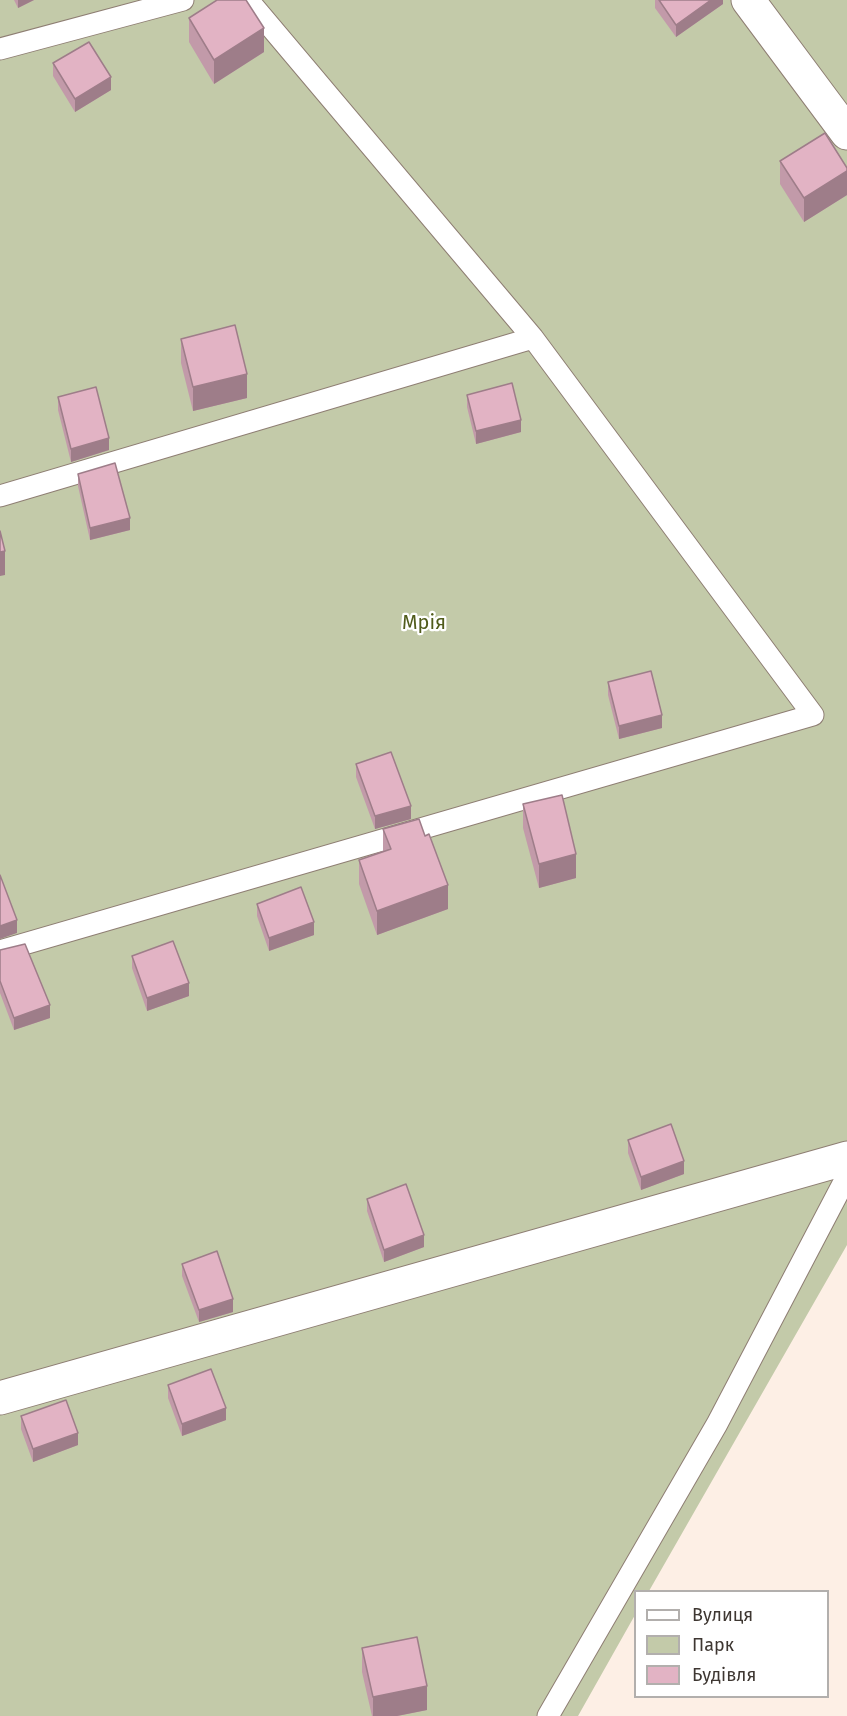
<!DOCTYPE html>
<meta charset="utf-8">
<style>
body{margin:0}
#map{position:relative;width:847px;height:1716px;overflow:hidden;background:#fdefe5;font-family:"Fira Sans",sans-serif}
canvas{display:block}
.legend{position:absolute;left:634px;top:1590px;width:195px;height:108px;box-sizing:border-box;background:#fff;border:2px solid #b2afad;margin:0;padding:8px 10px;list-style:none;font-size:18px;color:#3e3732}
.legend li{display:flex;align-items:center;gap:12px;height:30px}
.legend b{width:30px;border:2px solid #b2afad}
</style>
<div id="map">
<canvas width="847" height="1716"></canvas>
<ul class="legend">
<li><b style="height:8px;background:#fff"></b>Вулиця</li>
<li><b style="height:16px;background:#c3caa9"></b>Парк</li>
<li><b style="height:16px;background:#e2b3c4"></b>Будівля</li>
</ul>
</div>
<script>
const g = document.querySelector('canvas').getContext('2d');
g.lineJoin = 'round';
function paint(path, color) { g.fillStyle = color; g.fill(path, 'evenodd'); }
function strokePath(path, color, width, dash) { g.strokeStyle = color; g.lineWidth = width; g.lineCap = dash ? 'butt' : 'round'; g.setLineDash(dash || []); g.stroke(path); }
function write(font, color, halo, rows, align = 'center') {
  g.font = font + ' "Fira Sans",sans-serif'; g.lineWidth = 4.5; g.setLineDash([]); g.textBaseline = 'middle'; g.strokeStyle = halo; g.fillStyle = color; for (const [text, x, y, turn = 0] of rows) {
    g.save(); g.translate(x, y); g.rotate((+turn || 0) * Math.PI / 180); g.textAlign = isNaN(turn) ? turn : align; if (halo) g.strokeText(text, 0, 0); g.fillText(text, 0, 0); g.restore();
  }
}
paint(new Path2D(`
 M 0,0 L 847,0 L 847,1245 L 649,1591 L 636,1592 L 635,1615 L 578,1716 L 0,1716 Z`), '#c3caa9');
const service = new Path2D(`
 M 0,49 L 183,0
 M 0,496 L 533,338
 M 0,951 L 813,715 L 533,338 L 248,0
 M 548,1716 L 717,1424 L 847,1176`);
const minor = new Path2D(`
 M 748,0 L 847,133
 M 0,1398 L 847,1158`);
strokePath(service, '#8e7e73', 23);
strokePath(minor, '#8e7e73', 35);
strokePath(service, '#fff', 21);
strokePath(minor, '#fff', 33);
paint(new Path2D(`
 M 14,0 L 34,0 L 18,8 Z
 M 655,0 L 723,0 L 723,4 L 676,37 L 655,8 Z
 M 189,18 L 264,52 L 214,84 L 189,42 Z
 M 53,63 L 111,90 L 75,112 L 53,76 Z
 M 780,161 L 847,168 L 847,195 L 804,222 L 780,184 Z
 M 181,339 L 247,398 L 193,411 L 181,363 Z
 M 467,395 L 521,432 L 476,444 L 467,407 Z
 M 58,397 L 109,450 L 71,462 L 58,410 Z
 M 78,474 L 130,530 L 90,540 L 78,486 Z
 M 608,682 L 662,728 L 619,739 L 608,695 Z
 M 356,764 L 411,819 L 375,829 L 356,777 Z
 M 523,804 L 576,878 L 539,888 L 523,828 Z
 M 383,829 L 448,909 L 377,935 L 359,884 L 359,860 L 383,851 Z
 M 257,904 L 314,935 L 269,951 L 257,916 Z
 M 0,950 L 50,1018 L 14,1030 L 0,993 Z
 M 132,956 L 189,996 L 147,1011 L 132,968 Z
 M 628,1140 L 684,1174 L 641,1190 L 628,1153 Z
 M 367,1199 L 424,1247 L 384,1262 L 367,1211 Z
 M 182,1264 L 233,1312 L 199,1322 L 182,1276 Z
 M 168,1385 L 226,1420 L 182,1436 L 168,1398 Z
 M 21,1416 L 78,1445 L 33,1462 L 21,1429 Z
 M 362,1648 L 427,1710 L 397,1716 L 372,1716 L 362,1672 Z`), '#c29aa9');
paint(new Path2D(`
 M 18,0 L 34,0 L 18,8 Z
 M 711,0 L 723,0 L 723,4 L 676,37 L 676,25 Z
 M 264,28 L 264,52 L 214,84 L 214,60 Z
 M 111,77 L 111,90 L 75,112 L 75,99 Z
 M 847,171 L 847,195 L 804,222 L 804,198 Z
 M 247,374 L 247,398 L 193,411 L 193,387 Z
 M 521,420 L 521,432 L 476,444 L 476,431 Z
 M 109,438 L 109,450 L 71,462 L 71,449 Z
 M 130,518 L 130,530 L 90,540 L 90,528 Z
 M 5,551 L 5,575 L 0,576 L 0,552 Z
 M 662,715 L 662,728 L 619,739 L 619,726 Z
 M 411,806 L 411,819 L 375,829 L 375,816 Z
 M 576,854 L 576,878 L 539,888 L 539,864 Z
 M 448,885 L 448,909 L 377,935 L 377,911 Z
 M 17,920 L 17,933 L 0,939 L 0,926 Z
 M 314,922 L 314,935 L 269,951 L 269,938 Z
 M 189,983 L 189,996 L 147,1011 L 147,998 Z
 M 50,1005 L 50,1018 L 14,1030 L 14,1018 Z
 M 684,1161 L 684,1174 L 641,1190 L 641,1177 Z
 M 424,1235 L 424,1247 L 384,1262 L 384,1250 Z
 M 233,1299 L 233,1312 L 199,1322 L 199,1310 Z
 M 226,1408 L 226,1420 L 182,1436 L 182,1424 Z
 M 78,1433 L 78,1445 L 33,1462 L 33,1449 Z
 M 427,1686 L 427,1710 L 397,1716 L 373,1716 L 373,1697 Z`), '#9e7d89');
const building = new Path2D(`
 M 217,0 L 246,0 L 264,28 L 214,60 L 189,18 Z
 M 659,0 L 711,0 L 676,25 Z
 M 89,42 L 111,77 L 75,99 L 53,63 Z
 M 825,133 L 847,168 L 847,171 L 804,198 L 780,161 Z
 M 235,325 L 247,374 L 193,387 L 181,339 Z
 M 512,383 L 521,420 L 476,431 L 467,395 Z
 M 96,387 L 109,438 L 71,449 L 58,397 Z
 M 115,463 L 130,518 L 90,528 L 78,474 Z
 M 0,531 L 5,551 L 0,552 Z
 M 651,671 L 662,715 L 619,726 L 608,682 Z
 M 391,752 L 411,806 L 375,816 L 356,764 Z
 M 562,795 L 576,854 L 539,864 L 523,804 Z
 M 419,819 L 425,836 L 429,834 L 448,885 L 377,911 L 359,860 L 391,849 L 383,829 Z
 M 0,875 L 17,920 L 0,926 Z
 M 301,887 L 314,922 L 269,938 L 257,904 Z
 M 173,941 L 189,983 L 147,998 L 132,956 Z
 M 25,944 L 50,1005 L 14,1018 L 0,981 L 0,950 Z
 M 671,1124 L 684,1161 L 641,1177 L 628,1140 Z
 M 406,1184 L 424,1235 L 384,1250 L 367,1199 Z
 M 217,1251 L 233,1299 L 199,1310 L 182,1264 Z
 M 211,1369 L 226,1408 L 182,1424 L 168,1385 Z
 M 66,1400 L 78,1433 L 33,1449 L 21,1416 Z
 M 417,1637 L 427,1686 L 373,1697 L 362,1648 Z`);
paint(building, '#e2b3c4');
strokePath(building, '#9e7d89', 1.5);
write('20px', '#515c1c', '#fff', [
 ["Мрія",424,623]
]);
</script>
